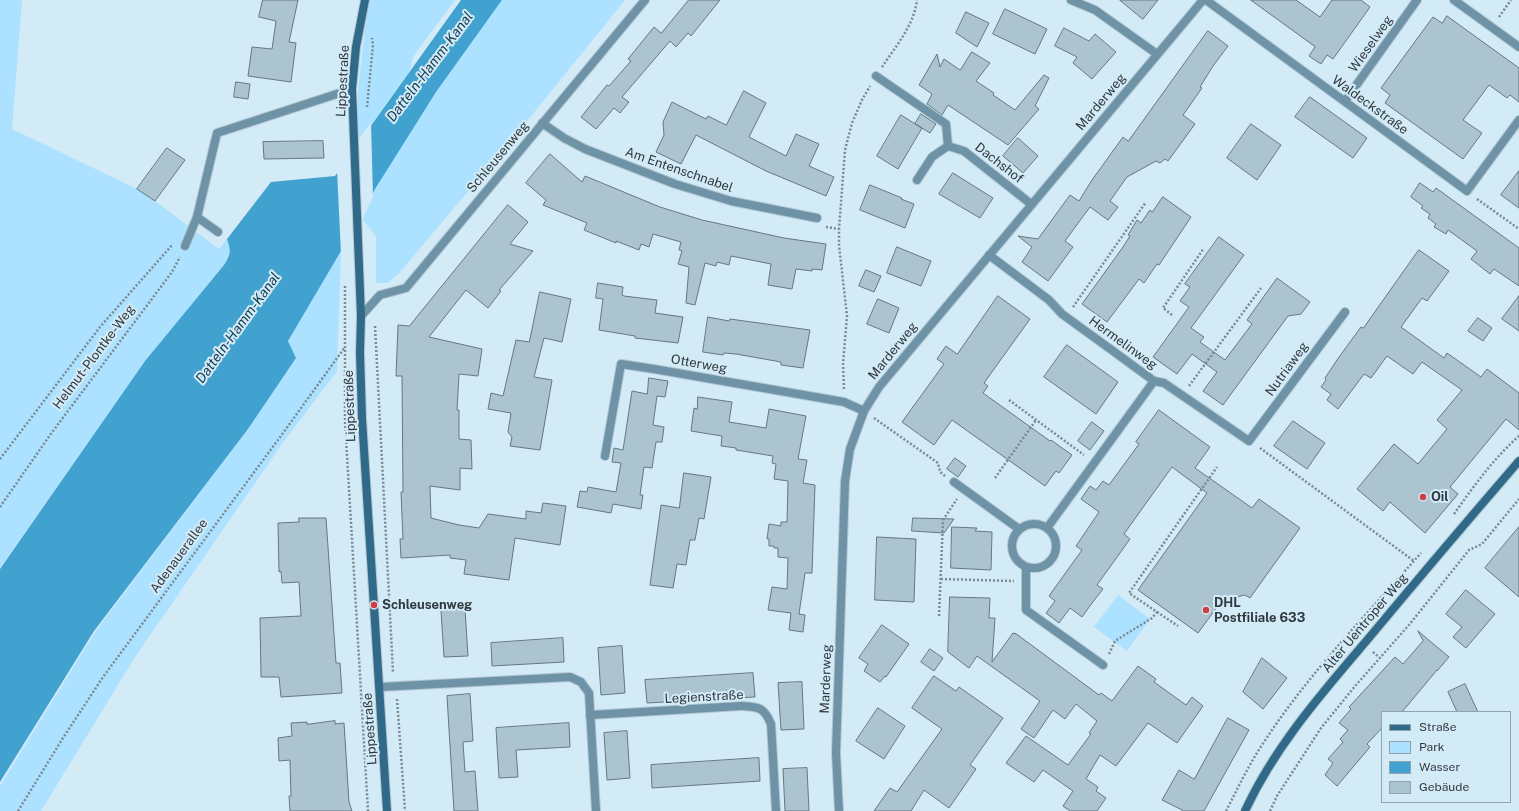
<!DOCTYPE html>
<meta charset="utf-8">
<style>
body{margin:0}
#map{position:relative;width:1519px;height:811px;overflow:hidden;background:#d3eaf7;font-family:"Public Sans",sans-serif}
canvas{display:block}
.legend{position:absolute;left:1381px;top:711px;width:130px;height:92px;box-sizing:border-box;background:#d3eaf7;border:1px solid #92a3ad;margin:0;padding:5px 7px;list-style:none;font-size:12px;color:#30393e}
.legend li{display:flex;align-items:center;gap:8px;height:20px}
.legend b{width:20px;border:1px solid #92a3ad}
</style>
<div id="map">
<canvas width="1519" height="811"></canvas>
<ul class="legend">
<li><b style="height:5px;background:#306a88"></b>Straße</li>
<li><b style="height:11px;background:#ace1ff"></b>Park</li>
<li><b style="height:11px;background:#41a2d0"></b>Wasser</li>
<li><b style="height:11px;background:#acc3d0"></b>Gebäude</li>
</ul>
</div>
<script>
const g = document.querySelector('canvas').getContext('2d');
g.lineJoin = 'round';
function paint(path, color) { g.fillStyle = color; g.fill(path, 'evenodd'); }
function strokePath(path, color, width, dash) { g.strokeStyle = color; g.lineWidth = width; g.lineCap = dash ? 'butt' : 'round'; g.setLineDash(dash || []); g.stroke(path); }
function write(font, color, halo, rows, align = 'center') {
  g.font = font + ' "Public Sans",sans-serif'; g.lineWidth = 4; g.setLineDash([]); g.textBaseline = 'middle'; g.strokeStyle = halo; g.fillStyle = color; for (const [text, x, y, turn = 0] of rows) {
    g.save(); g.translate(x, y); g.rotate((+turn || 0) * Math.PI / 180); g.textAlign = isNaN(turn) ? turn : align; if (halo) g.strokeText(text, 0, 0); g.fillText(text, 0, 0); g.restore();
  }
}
paint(new Path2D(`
 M 0,0 L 22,0 L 12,129 L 137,189 L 155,201 L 219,249 L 227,239 C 231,251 231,254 224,265 L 145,361 L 0,568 Z
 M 369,0 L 455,0 L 414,55 L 409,72 L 358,143 L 358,92 L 367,9 Z
 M 502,0 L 625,0 L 519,131 L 400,272 L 388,283 L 376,283 L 376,237 L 361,217 C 398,139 452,70 502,0 Z
 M 341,250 L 337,371 L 282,444 L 135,657 L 41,811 L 0,811 L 0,786 L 95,632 L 248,429 L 296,358 L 288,341 Z
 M 1118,595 L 1150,619 L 1127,651 L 1094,627 Z`), '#ace1ff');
paint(new Path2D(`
 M 461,0 L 502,0 L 436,92 L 375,189 L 361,217 L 288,341 L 296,358 L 248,429 L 94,631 L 0,782 L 0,569 L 145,361 L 224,265 C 231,254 231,251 227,239 L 271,182 L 335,176 Z`), '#41a2d0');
paint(new Path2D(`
 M 371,122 L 373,197 L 363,218 L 341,254 L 337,170 Z`), '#d3eaf7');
const building = new Path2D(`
 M 263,0 L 298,0 L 289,42 L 296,43 L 291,82 L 248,76 L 252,47 L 272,49 L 276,21 L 259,17 Z
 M 689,0 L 720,0 L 691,36 L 688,33 L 676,47 L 670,41 L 622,97 L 629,102 L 620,113 L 614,108 L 596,129 L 581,117 L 607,85 L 609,86 L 631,61 L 628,59 L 654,27 L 661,33 Z
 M 1120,0 L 1158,0 L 1143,19 Z
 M 1251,0 L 1296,0 L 1320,17 L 1332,0 L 1361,0 L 1370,7 L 1333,59 L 1327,55 L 1321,64 L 1309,56 L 1315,47 Z
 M 1005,9 L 1047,29 L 1035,54 L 993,34 Z
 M 966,12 L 989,23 L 977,47 L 956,33 Z
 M 1447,16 L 1519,68 L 1519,102 L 1510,95 L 1507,98 L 1489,85 L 1463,120 L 1482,133 L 1463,159 L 1385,103 L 1390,95 L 1381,88 L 1433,17 L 1442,23 Z
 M 1064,28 L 1089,41 L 1095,34 L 1116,52 L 1092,79 L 1073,63 L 1077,57 L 1055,46 Z
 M 1208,31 L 1228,46 L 1213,66 L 1200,87 L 1202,88 L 1183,115 L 1195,124 L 1168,161 L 1165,159 L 1160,163 L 1156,161 L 1127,177 L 1110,201 L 1118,207 L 1108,220 L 1090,207 L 1065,241 L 1073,247 L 1048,281 L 1022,262 L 1032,247 L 1018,236 L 1038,239 L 1070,195 L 1079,201 L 1092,180 L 1123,137 L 1128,141 Z
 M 972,52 L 990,63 L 976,81 L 994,93 L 993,95 L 1015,110 L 1044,75 L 1049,78 L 1035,106 L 1039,109 L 1008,145 L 948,105 L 942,115 L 927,104 L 932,94 L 919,85 L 937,54 L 940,67 L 944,59 L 960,70 Z
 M 236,82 L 250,84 L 248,99 L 234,97 Z
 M 744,91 L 766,103 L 749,137 L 786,156 L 796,134 L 819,144 L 809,166 L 834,177 L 826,196 L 766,171 L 696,135 L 681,164 L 656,152 L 664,135 L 663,122 L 672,102 L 706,119 L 708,116 L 726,125 Z
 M 1310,97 L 1367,138 L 1353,158 L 1295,117 Z
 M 921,114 L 936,124 L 930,133 L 915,124 Z
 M 901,115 L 922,128 L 898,169 L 877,156 Z
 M 1251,124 L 1281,145 L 1257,180 L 1227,158 Z
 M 1018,138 L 1038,156 L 1023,173 L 1003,156 Z
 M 323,141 L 324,158 L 264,159 L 263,142 Z
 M 167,148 L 185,160 L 155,201 L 137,189 Z
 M 550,154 L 582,182 L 585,176 L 660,207 L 702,220 L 784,238 L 826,244 L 822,270 L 812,269 L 812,271 L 796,269 L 792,289 L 768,285 L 771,264 L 731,256 L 729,265 L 717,262 L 716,266 L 705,263 L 695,305 L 686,303 L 689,267 L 678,264 L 682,251 L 679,250 L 681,242 L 653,234 L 649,247 L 641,244 L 639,250 L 616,241 L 616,243 L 584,230 L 587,223 L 543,205 L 546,200 L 526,183 Z
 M 1519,171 L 1519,208 L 1501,195 Z
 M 953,173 L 993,198 L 980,218 L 939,194 Z
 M 1420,183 L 1433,192 L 1436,188 L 1519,248 L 1519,286 L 1494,269 L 1490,274 L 1471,259 L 1477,251 L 1448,230 L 1446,234 L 1434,227 L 1436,224 L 1428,218 L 1430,214 L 1421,208 L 1423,206 L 1411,197 Z
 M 870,185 L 902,198 L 901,199 L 914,204 L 905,228 L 860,210 Z
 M 1163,197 L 1191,217 L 1159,265 L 1157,264 L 1144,283 L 1139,279 L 1107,322 L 1082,304 L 1123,247 L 1130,236 L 1128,235 L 1137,220 L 1141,223 L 1150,210 L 1152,212 Z
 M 508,205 L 528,222 L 510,244 L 533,251 L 499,290 L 501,291 L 488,308 L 466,290 L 429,337 L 482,349 L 478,376 L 459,374 L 457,410 L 459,410 L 459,439 L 471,440 L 472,469 L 460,468 L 460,490 L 430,486 L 431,518 L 459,525 L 479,528 L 488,514 L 526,519 L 526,511 L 541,513 L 543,503 L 566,506 L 560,545 L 515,538 L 509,580 L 464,574 L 466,560 L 450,558 L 450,555 L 401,558 L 400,539 L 403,539 L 401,492 L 403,492 L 402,376 L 396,376 L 398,325 L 409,326 Z
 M 1219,237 L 1244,255 L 1191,328 L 1204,337 L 1200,342 L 1225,360 L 1252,324 L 1247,320 L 1277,278 L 1310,302 L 1301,314 L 1288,316 L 1223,405 L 1203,391 L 1217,372 L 1192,354 L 1177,374 L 1153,357 L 1189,307 L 1180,301 L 1190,287 L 1185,284 Z
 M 897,247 L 931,261 L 921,286 L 887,273 Z
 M 1419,250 L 1449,271 L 1427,301 L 1422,298 L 1401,327 L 1444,358 L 1447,353 L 1481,377 L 1487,369 L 1519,393 L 1519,430 L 1506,419 L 1450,487 L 1458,494 L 1425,533 L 1390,502 L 1383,511 L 1357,489 L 1394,444 L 1418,464 L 1447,429 L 1437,420 L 1462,390 L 1422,362 L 1413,374 L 1387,356 L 1371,378 L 1364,374 L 1338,409 L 1327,400 L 1331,394 L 1321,387 L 1326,380 L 1325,378 L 1339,357 L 1361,327 L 1363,328 Z
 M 866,270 L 881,276 L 874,292 L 859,286 Z
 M 598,283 L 623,287 L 622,295 L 624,296 L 657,300 L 655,313 L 683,317 L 678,343 L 635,338 L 635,336 L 599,330 L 603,299 L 596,298 Z
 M 540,292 L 571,299 L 562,342 L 544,338 L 534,377 L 552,380 L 540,450 L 510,446 L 512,437 L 508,432 L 511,413 L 488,409 L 491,393 L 503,396 L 516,340 L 529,342 Z
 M 998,296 L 1030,319 L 984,383 L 988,386 L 983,393 L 1050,441 L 1051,440 L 1072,455 L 1059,473 L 1056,471 L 1045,486 L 952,420 L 934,445 L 902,422 L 944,364 L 937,359 L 946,346 L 957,354 Z
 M 1519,296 L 1519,331 L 1502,319 Z
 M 878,299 L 899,308 L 889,333 L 867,324 Z
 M 708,317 L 729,321 L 730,319 L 810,330 L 803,368 L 781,365 L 781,362 L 736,354 L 724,353 L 723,355 L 703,352 Z
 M 1478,318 L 1492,328 L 1483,341 L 1468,331 Z
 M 1067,345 L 1118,382 L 1096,414 L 1044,377 Z
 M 649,378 L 668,381 L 665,397 L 657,396 L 653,425 L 664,427 L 662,442 L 656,442 L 652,468 L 644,467 L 640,495 L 643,495 L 641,509 L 613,504 L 611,513 L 577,507 L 580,491 L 587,492 L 588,487 L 616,492 L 621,463 L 612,462 L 614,448 L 623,450 L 632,391 L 647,394 Z
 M 698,397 L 732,402 L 729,422 L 766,428 L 769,409 L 806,416 L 798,459 L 807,460 L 803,483 L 815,485 L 812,573 L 805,573 L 799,614 L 805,615 L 803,632 L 789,630 L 791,613 L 768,610 L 772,587 L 787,589 L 788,558 L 778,557 L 778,548 L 774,548 L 774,546 L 769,546 L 769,539 L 767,539 L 769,524 L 781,526 L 781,522 L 787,522 L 788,481 L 774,479 L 776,464 L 772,463 L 773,456 L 736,450 L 736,448 L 721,446 L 722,436 L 691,431 L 694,408 L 697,409 Z
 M 1159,410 L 1210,447 L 1195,468 L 1252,508 L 1259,499 L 1300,528 L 1250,598 L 1245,595 L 1232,598 L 1229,603 L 1223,599 L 1198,633 L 1138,590 L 1207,493 L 1172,467 L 1124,534 L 1130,539 L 1097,585 L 1103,589 L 1092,603 L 1082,617 L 1070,608 L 1059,623 L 1046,613 L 1055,601 L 1049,596 L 1082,550 L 1076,546 L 1099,512 L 1081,499 L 1090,486 L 1096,490 L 1103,481 L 1109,485 L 1139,444 L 1136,442 Z
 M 1293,421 L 1325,443 L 1307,469 L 1274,446 Z
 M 1092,422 L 1104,431 L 1090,450 L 1078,441 Z
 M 955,458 L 966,466 L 958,477 L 947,469 Z
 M 684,473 L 711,477 L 704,519 L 699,518 L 695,540 L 690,540 L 686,565 L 677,564 L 673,588 L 650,585 L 661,505 L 679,508 Z
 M 299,518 L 326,518 L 336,663 L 340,663 L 342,693 L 281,697 L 279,677 L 261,677 L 260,618 L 301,616 L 299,582 L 282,583 L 281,571 L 279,572 L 278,523 L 299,522 Z
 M 913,518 L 954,519 L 944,533 L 912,531 Z
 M 952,527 L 977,528 L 975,531 L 992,532 L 991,570 L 951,568 Z
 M 1519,527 L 1519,597 L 1485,568 Z
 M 877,537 L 916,539 L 914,602 L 875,600 Z
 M 1466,590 L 1495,614 L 1466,648 L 1453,637 L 1462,627 L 1446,614 Z
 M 950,597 L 990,598 L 989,618 L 995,618 L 992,662 L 1013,633 L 1015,634 L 1015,633 L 1099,695 L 1101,693 L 1112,701 L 1138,666 L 1156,679 L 1154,682 L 1186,705 L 1192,697 L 1203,706 L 1177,743 L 1148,723 L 1116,766 L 1100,755 L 1086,779 L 1098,787 L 1096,791 L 1106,798 L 1097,811 L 1070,811 L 1063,806 L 1073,791 L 1043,770 L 1034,782 L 1006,763 L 1026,736 L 1068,765 L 1091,734 L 1089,733 L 1097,721 L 1076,704 L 1065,719 L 1053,710 L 1034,738 L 1021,729 L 1040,701 L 977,656 L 969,668 L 948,652 Z
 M 465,609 L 468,656 L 444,657 L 441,611 Z
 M 882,625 L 909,644 L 886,677 L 885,676 L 880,682 L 864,671 L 868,664 L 859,658 Z
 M 1418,631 L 1449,657 L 1437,671 L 1437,670 L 1402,712 L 1382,712 L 1382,728 L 1367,744 L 1370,747 L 1337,786 L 1325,775 L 1333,763 L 1328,759 L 1343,742 L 1340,739 L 1348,730 L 1339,723 L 1351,709 L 1349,707 L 1395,657 L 1403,664 L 1423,641 Z
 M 563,638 L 564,662 L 492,666 L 491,643 Z
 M 622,646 L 625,693 L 601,695 L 598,648 Z
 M 930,649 L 943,658 L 934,671 L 921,662 Z
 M 1262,658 L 1287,678 L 1263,709 L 1243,692 Z
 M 753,673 L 755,697 L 647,703 L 645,680 Z
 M 934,676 L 956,691 L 959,687 L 1003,718 L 970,765 L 976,769 L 949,808 L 924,790 L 911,811 L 874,811 L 890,788 L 897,792 L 942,729 L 912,708 Z
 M 802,682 L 804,729 L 781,730 L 778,683 Z
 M 1465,684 L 1478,712 L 1457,712 L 1448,692 Z
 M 470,694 L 473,741 L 463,742 L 465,772 L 475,771 L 478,811 L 454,811 L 447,696 Z
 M 878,708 L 905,726 L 884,759 L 856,741 Z
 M 1228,718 L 1249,730 L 1204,811 L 1184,811 L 1162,800 L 1179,770 L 1194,779 Z
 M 335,721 L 335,724 L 344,723 L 349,802 L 352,811 L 290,811 L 289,796 L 291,796 L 290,760 L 279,761 L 278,738 L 292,736 L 291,723 L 307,722 L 307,724 Z
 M 569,723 L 570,747 L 516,750 L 518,777 L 499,778 L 496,728 Z
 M 627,731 L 630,778 L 607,780 L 604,733 Z
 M 759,758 L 760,781 L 652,788 L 651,765 Z
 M 807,768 L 809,811 L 785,811 L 783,769 Z`);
paint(building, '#acc3d0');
strokePath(building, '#637884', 1);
const lane = new Path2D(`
 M 876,76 L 946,124 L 948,146
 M 197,217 L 218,232
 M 185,246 L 197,217 L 217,133 L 352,89
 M 590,715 L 741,706 C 759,707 764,707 771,724 L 776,811`);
const street = new Path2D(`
 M 1071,0 L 1095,10 L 1157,54
 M 1206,0 L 1467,191 L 1519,120
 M 1454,0 L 1519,47
 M 1345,101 L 1417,0
 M 542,123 L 564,138 L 585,149 L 675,184 L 731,201 L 817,218
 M 917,180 L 932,157 L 948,146 L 964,151 L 1031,204
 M 989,255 L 1049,300 L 1062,314 L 1113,351 L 1154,381 L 1164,383 L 1249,441 L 1345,312
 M 361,316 L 380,295 L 406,288 L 645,0
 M 605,456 L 621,364 L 654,369 L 844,402 L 864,411
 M 954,482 L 1019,529
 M1012 546a22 22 0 1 1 44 0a22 22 0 1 1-44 0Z
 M 1047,528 L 1154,381
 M 1026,567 L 1026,610 L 1103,665
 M 380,687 L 570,677 L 581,682 L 589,693 L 596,811
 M 839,811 L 836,753 L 845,481 L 850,449 L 864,411 L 879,387 L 1203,0`);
const secondary = new Path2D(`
 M 365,0 L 356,47 L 352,89 L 361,316 L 360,353 L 362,418 L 387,811
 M 1245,811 C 1275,746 1322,693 1368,639 C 1418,579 1468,520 1519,461`);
strokePath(lane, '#b2c7d2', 10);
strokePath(street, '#b2c7d2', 10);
strokePath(secondary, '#b2c7d2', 10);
strokePath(new Path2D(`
 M 1499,17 L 1511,0
 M 882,67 C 896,46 914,25 917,0
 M 367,107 L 373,45 L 372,38
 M 1477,199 L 1519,229
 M 826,227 L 839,229
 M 345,286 L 345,421 L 368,811
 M 1073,307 L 1146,202
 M 1172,315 L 1163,308 L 1204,248
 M 375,326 L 393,672
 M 1189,386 L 1261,288
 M 844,389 L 843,364 L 847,316 L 839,245 L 839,229 L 845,150 L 852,123 L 862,100 L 870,86
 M 1009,400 L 1084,455
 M 874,418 L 938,463 L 940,472 L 945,476
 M 1260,448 L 1414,561
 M 0,459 L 100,327 L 173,244
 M 995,478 L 1036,420
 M 0,507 L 50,435 L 172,272 L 180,257
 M 1454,514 C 1474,486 1493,459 1519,436
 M 941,579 L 1014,581
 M 1157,612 L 1178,626
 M 939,616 L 943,520 L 957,499
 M 1373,652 L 1380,658
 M 1109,654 L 1115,641 L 1152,618 L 1157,612 L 1129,593 L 1217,467
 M 397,699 L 405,811
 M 18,811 L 63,738 L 103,677 L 286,429 L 345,347
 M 1226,811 C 1238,788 1249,764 1264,742 C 1309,673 1367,614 1421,553
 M 1270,811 L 1277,796 L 1321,728 L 1356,685 L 1409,625 L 1469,550 L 1482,544 L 1519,499`), '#7a8992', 2.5, [2, 2]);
strokePath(lane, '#6e93a7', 8);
strokePath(street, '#6e93a7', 8);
strokePath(secondary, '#306a88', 8);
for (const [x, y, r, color] of [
 [1423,497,4,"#ce3e43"],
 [374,605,4,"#ce3e43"],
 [1206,610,4,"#ce3e43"]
]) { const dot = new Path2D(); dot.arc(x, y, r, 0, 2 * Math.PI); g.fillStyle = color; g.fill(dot); strokePath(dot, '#d3eaf7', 1.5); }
write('13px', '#30393e', '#d3eaf7', [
 ["Wieselweg",1371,44,-55],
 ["Lippestraße",343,81,-87],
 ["Marderweg",1101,102,-50],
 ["Waldeckstraße",1370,105,36],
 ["Schleusenweg",498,157,-50],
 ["Dachshof",999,163,38],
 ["Am Entenschnabel",679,170,19],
 ["Hermelinweg",1123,343,36],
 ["Marderweg",893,351,-51],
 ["Helmut-Plontke-Weg",94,357,-53],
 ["Otterweg",699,364,10],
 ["Nutriaweg",1287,369,-54],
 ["Lippestraße",350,406,-92],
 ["Adenauerallee",179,556,-54],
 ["Alter Uentroper Weg",1365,623,-50],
 ["Marderweg",826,679,-88],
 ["Legienstraße",704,697,-3],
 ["Lippestraße",370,729,-94]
]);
write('bold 13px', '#30393e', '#d3eaf7', [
 ["Oil",1431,497],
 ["DHL",1214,603],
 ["Postfiliale 633",1214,618],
 ["Schleusenweg",382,605]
], 'left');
write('italic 14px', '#103a4d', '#d3eaf7', [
 ["Datteln-Hamm-Kanal",430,67,-53],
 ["Datteln-Hamm-Kanal",238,328,-54]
]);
</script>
